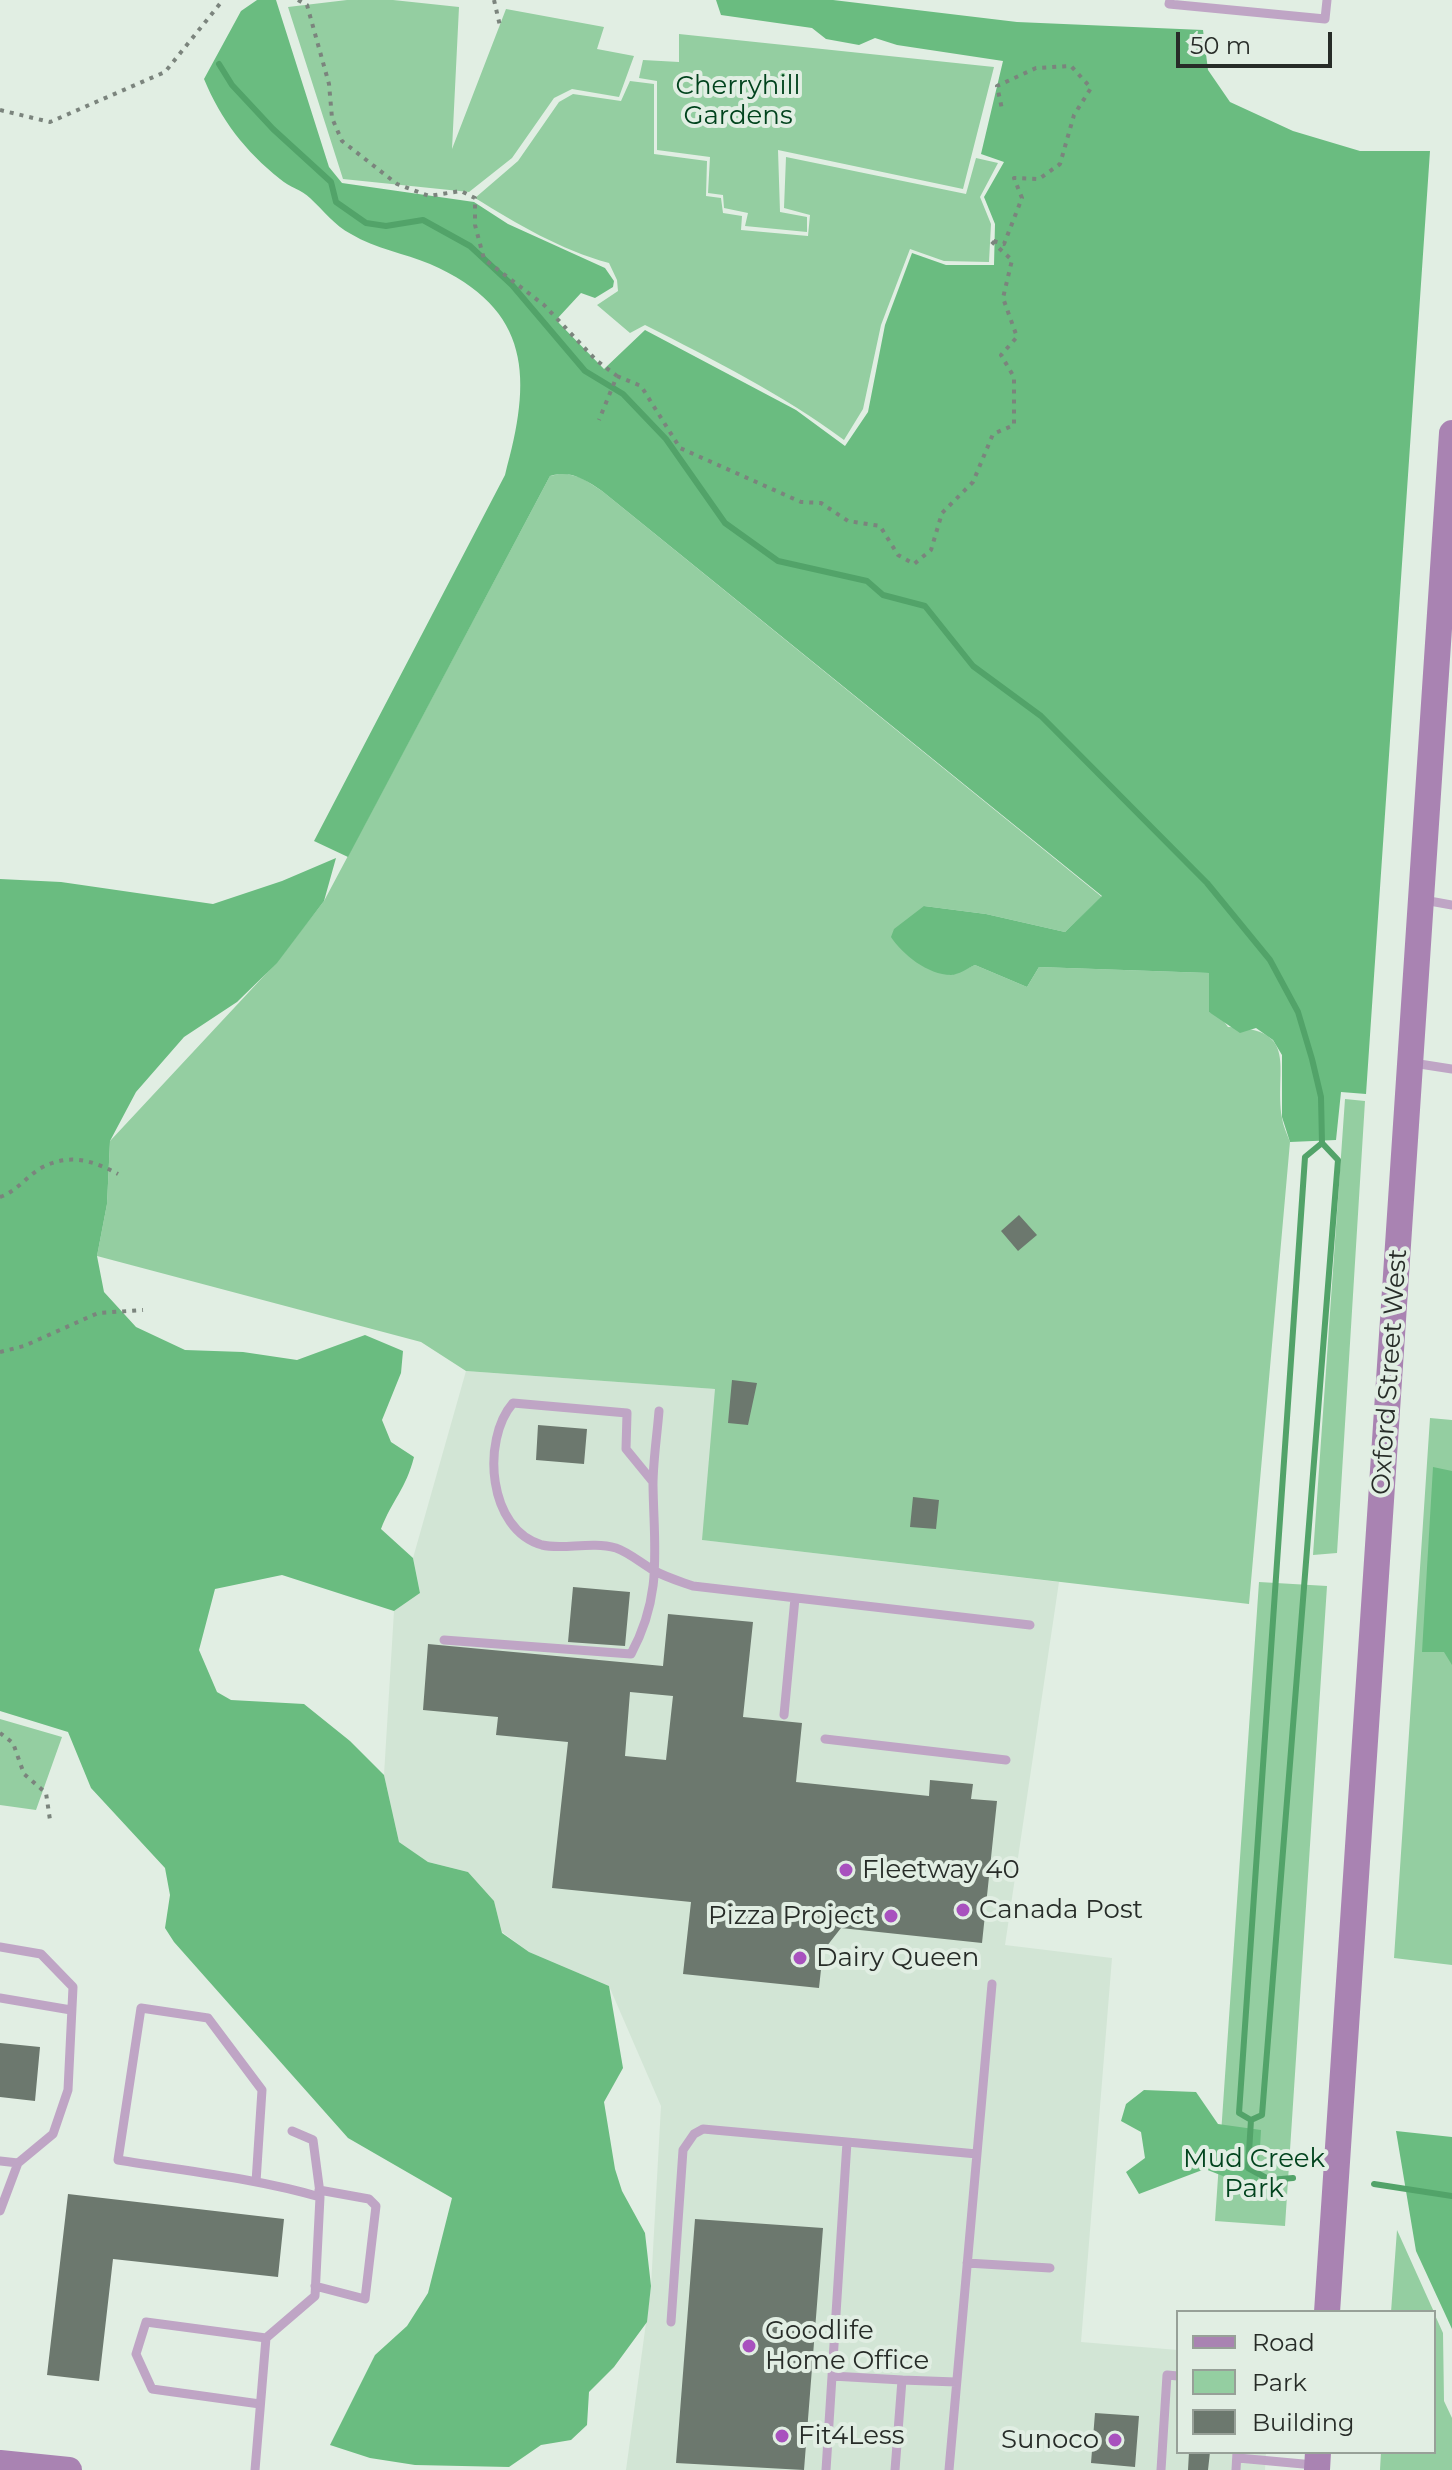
<!DOCTYPE html>
<style>
body{margin:0}
#map{position:relative;width:1452px;height:2470px;overflow:hidden;background:#e1eee3;font-family:Montserrat,sans-serif}
canvas{display:block}
.legend{position:absolute;left:1176px;top:2310px;width:260px;height:144px;box-sizing:border-box;background:#e1eee3;border:2px solid #97a098;margin:0;padding:10px 14px;list-style:none;font-size:24px;color:#272c28}
.legend li{display:flex;align-items:center;gap:16px;height:40px}
.legend b{width:40px;border:2px solid #97a098}
.scale{position:absolute;left:1176px;top:32px;width:156px;height:36px;box-sizing:border-box;border:4px solid #272c28;border-top:0;padding-left:10px;font-size:24px;line-height:28px;white-space:nowrap;color:#272c28;-webkit-text-stroke:6px #e1eee3;paint-order:stroke}
</style>
<div id="map">
<canvas width="1452" height="2470"></canvas>
<ul class="legend">
<li><b style="height:10px;background:#a983b2"></b>Road</li>
<li><b style="height:22px;background:#94cea1"></b>Park</li>
<li><b style="height:22px;background:#6c786e"></b>Building</li>
</ul>
<div class="scale">50 m</div>
</div>
<script>
const g = document.querySelector('canvas').getContext('2d');
g.lineJoin = 'round';
function paint(path, color) { g.fillStyle = color; g.fill(path, 'evenodd'); }
function strokePath(path, color, width, dash) { g.strokeStyle = color; g.lineWidth = width; g.lineCap = dash ? 'butt' : 'round'; g.setLineDash(dash || []); g.stroke(path); }
function write(font, color, halo, rows, align = 'center') {
  g.font = font + ' Montserrat,sans-serif'; g.lineWidth = 8; g.setLineDash([]); g.textBaseline = 'middle'; g.strokeStyle = halo; g.fillStyle = color; for (const [text, x, y, turn = 0] of rows) {
    g.save(); g.translate(x, y); g.rotate((+turn || 0) * Math.PI / 180); g.textAlign = isNaN(turn) ? turn : align; if (halo) g.strokeText(text, 0, 0); g.fillText(text, 0, 0); g.restore();
  }
}
paint(new Path2D(`
 M 466,1371 L 716,1389 L 703,1540 L 1059,1582 L 1005,1945 L 1112,1958 L 1081,2342 L 1178,2350 L 1178,2452 L 1266,2452 L 1265,2470 L 626,2470 L 651,2286 L 661,2106 L 609,1986 L 529,1952 L 502,1932 L 494,1901 L 468,1872 L 428,1862 L 399,1842 L 384,1775 L 394,1611 L 420,1593 L 413,1558 Z`), '#d2e5d5');
paint(new Path2D(`
 M 347,0 L 393,0 L 459,7 L 452,149 L 506,9 L 604,27 L 597,49 L 634,56 L 619,97 L 572,89 L 554,98 L 512,158 L 469,192 L 343,179 L 288,7 Z
 M 679,34 L 994,67 L 963,189 L 778,150 L 780,212 L 807,217 L 807,232 L 745,226 L 748,213 L 724,208 L 723,195 L 708,193 L 710,157 L 657,150 L 657,81 L 639,78 L 643,60 L 679,62 Z
 M 630,81 L 654,84 L 654,154 L 707,161 L 706,196 L 721,198 L 723,213 L 742,216 L 741,230 L 808,236 L 810,215 L 784,208 L 786,157 L 966,194 L 976,158 L 998,163 L 980,197 L 991,224 L 989,262 L 944,261 L 910,249 L 881,325 L 863,409 L 844,440 C 782,394 714,360 645,325 L 630,333 L 597,305 L 618,291 L 617,280 L 609,263 C 561,250 517,224 475,198 L 518,161 L 559,102 L 573,94 L 621,101 Z
 M 564,473 L 582,478 L 602,491 L 1102,897 L 1065,932 L 986,914 L 924,906 L 931,969 L 951,975 L 975,965 L 1027,987 L 1039,967 L 1209,973 L 1209,1012 L 1220,1016 L 1228,1027 C 1301,1029 1274,1068 1282,1118 C 1283,1126 1287,1134 1290,1142 L 1249,1604 L 702,1540 L 715,1389 L 466,1371 L 421,1342 L 97,1256 L 107,1204 L 110,1141 L 276,963 L 324,901 L 550,476 Z
 M 1345,1099 L 1365,1101 L 1337,1553 L 1313,1555 Z
 M 1430,1418 L 1452,1420 L 1452,1965 L 1394,1958 Z
 M 1259,1582 L 1327,1586 L 1285,2226 L 1215,2221 Z
 M 0,1719 L 62,1737 L 36,1810 L 0,1805 Z
 M 1397,2230 L 1434,2312 L 1391,2312 Z
 M 1434,2313 L 1443,2333 L 1444,2401 L 1452,2418 L 1452,2470 L 1380,2470 L 1381,2452 L 1434,2452 Z`), '#94cea1');
paint(new Path2D(`
 M 257,0 L 276,0 L 329,167 L 342,183 L 474,202 L 508,224 L 605,268 L 614,281 L 613,287 L 595,298 L 581,293 L 556,320 L 604,369 L 645,330 L 796,410 L 845,446 L 868,412 L 885,325 L 912,253 L 946,265 L 994,265 L 995,224 L 984,197 L 1004,162 L 981,154 L 1003,61 L 897,45 L 875,38 L 859,45 L 826,39 L 812,28 L 721,15 L 716,0 L 833,0 L 1017,22 L 1203,30 L 1208,70 L 1230,102 L 1293,131 L 1360,151 L 1430,151 L 1366,1094 L 1341,1092 L 1336,1140 L 1290,1142 L 1282,1117 L 1282,1055 L 1273,1040 L 1256,1028 L 1240,1033 L 1209,1012 L 1209,973 L 1039,967 L 1027,987 L 975,965 C 968,968 958,975 951,975 C 928,975 902,954 891,937 L 894,929 L 924,906 L 986,914 L 1065,932 L 1102,896 L 602,491 C 584,479 571,470 550,476 L 348,857 L 314,841 L 505,475 C 532,379 533,309 430,264 C 404,253 376,249 351,234 C 334,225 324,211 310,198 C 302,190 289,187 280,179 C 245,151 221,120 204,79 L 241,11 Z
 M 336,858 L 324,901 L 277,963 L 237,1002 L 184,1037 L 136,1092 L 110,1141 L 107,1204 L 97,1256 L 104,1292 L 136,1327 L 185,1350 L 243,1352 L 297,1360 L 365,1335 L 403,1351 L 401,1373 L 382,1420 L 391,1442 L 414,1457 C 406,1489 392,1500 381,1529 L 413,1558 L 420,1593 L 394,1611 L 282,1575 L 215,1589 L 199,1650 L 217,1692 L 231,1700 L 304,1704 L 350,1741 L 384,1775 L 399,1842 L 428,1862 L 468,1872 L 494,1901 L 502,1933 L 529,1952 L 609,1986 L 623,2068 L 604,2102 L 615,2169 L 622,2191 L 645,2233 L 651,2286 L 647,2322 L 614,2367 L 589,2392 L 587,2425 L 571,2440 L 541,2445 L 509,2467 L 415,2465 L 370,2458 L 330,2445 L 375,2355 L 407,2326 L 428,2293 L 452,2198 L 348,2138 L 174,1942 L 165,1928 L 170,1895 L 165,1868 L 91,1788 L 68,1732 L 0,1711 L 0,879 L 61,882 L 213,904 L 282,881 Z
 M 1433,1467 L 1452,1471 L 1452,1665 L 1444,1652 L 1422,1652 Z
 M 1144,2090 L 1196,2092 L 1218,2124 L 1261,2130 L 1258,2182 L 1233,2180 L 1205,2169 L 1139,2194 L 1126,2172 L 1145,2158 L 1141,2132 L 1121,2121 L 1126,2104 Z
 M 1396,2131 L 1452,2137 L 1452,2329 L 1416,2251 Z`), '#6abc80');
strokePath(new Path2D(`
 M 219,64 L 232,85 L 273,129 L 331,182 L 336,202 L 366,223 L 386,226 L 423,220 L 470,246 L 512,285 L 585,371 L 623,394 L 666,439 L 725,523 L 778,561 L 867,581 L 883,595 L 925,606 L 973,666 L 1041,716 L 1207,883 L 1270,960 L 1298,1012 L 1312,1059 L 1321,1097 L 1322,1143 L 1338,1160 L 1262,2115 L 1251,2120
 M 1251,2120 L 1239,2113 L 1305,1157 L 1322,1143
 M 1251,2120 L 1248,2168 L 1270,2180 L 1293,2178
 M 1374,2184 L 1452,2196`), '#52a369', 6);
paint(new Path2D(`
 M 1019,1215 L 1037,1235 L 1018,1251 L 1001,1231 Z
 M 732,1380 L 757,1383 L 748,1425 L 728,1423 Z
 M 538,1425 L 587,1429 L 584,1464 L 536,1460 Z
 M 913,1497 L 939,1500 L 936,1529 L 910,1527 Z
 M 573,1587 L 630,1592 L 625,1646 L 568,1642 Z
 M 668,1614 L 753,1622 L 743,1717 L 802,1723 L 796,1782 L 929,1796 L 930,1780 L 973,1784 L 971,1799 L 997,1801 L 982,1943 L 841,1928 L 823,1951 L 819,1988 L 683,1974 L 691,1902 L 552,1888 L 568,1742 L 496,1735 L 498,1717 L 423,1710 L 428,1644 L 663,1666 ZM 630,1692 L 673,1696 L 666,1760 L 625,1756 Z
 M 0,2043 L 40,2047 L 35,2101 L 0,2097 Z
 M 68,2194 L 284,2219 L 278,2277 L 113,2259 L 99,2381 L 47,2375 Z
 M 695,2219 L 823,2228 L 804,2470 L 676,2463 Z
 M 1095,2413 L 1139,2416 L 1135,2467 L 1091,2463 Z
 M 1189,2452 L 1210,2452 L 1208,2470 L 1188,2470 Z`), '#6c786e');
strokePath(new Path2D(`
 M 298,0 L 307,5 L 329,84 L 332,118 L 342,141 L 397,184 L 429,196 L 461,191 L 475,198 L 475,225 L 484,259 L 544,305 L 596,360 L 617,376 L 599,420
 M 494,0 L 500,26
 M 0,110 L 50,122 L 165,72 L 223,0
 M 617,376 L 641,386 L 680,448 L 801,502 L 821,503 L 848,521 L 880,526 L 898,555 L 914,564 L 931,550 L 942,513 L 973,482 L 993,434 L 1014,425 L 1014,377 L 1001,355 L 1017,337 L 1003,298 L 1012,260 L 990,240 L 1004,244 L 1022,198 L 1014,178 L 1039,179 L 1060,164 L 1074,115 L 1091,88 L 1071,66 L 1036,68 L 997,86 L 1002,109
 M 0,1197 C 17,1191 26,1177 41,1168 C 69,1153 92,1160 118,1174
 M 0,1352 L 24,1346 L 98,1313 L 143,1310
 M 0,1733 L 13,1743 L 24,1774 L 46,1793 L 50,1820`), '#7b847d', 4, [4, 6]);
strokePath(new Path2D(`
 M 1170,0 L 1169,4 L 1325,19 L 1327,0
 M 1424,900 L 1452,905
 M 1413,1063 L 1452,1069
 M 653,1482 L 626,1449 L 627,1413 L 513,1403 C 481,1440 488,1530 542,1545 C 563,1550 591,1541 616,1548 C 628,1552 641,1563 653,1570 C 665,1577 679,1581 693,1586 L 1030,1625
 M 444,1640 L 631,1654 C 663,1595 654,1549 653,1485 C 653,1461 657,1436 659,1411
 M 784,1715 L 795,1598
 M 825,1739 L 1006,1760
 M 0,1947 L 41,1954 L 73,1987 L 68,2090 L 53,2134 L 18,2163 L 0,2211
 M 0,1998 L 71,2010
 M 292,2131 L 313,2140 L 320,2193
 M 0,2161 L 18,2163
 M 967,2263 L 1050,2268
 M 315,2286 L 365,2299 L 376,2206 L 369,2199 L 319,2190
 M 671,2322 L 683,2150 L 694,2134 L 703,2129 L 847,2142
 M 832,2376 L 902,2380
 M 260,2404 L 152,2389 L 136,2354 L 146,2322 L 266,2338
 M 1238,2458 L 1314,2465
 M 255,2470 L 266,2338 L 315,2296 L 320,2197 C 255,2178 185,2171 118,2160 L 141,2008 L 208,2018 L 262,2090 L 256,2182
 M 826,2470 L 847,2142 L 977,2154
 M 895,2470 L 902,2380 L 956,2382
 M 949,2470 L 992,1984
 M 1161,2470 L 1167,2375 L 1178,2376
 M 1236,2470 L 1237,2452`), '#bfa5c5', 9);
strokePath(new Path2D(`
 M 1327,2312 L 1452,433
 M 0,2463 L 69,2470
 M 1317,2470 L 1318,2452`), '#a983b2', 26);
for (const [x, y, r, color] of [
 [846,1870,8,"#a851be"],
 [963,1910,8,"#a851be"],
 [891,1916,8,"#a851be"],
 [800,1958,8,"#a851be"],
 [749,2346,8,"#a851be"],
 [782,2436,8,"#a851be"],
 [1115,2440,8,"#a851be"]
]) { const dot = new Path2D(); dot.arc(x, y, r, 0, 2 * Math.PI); g.fillStyle = color; g.fill(dot); strokePath(dot, '#e1eee3', 3); }
write('26px', '#01431d', '#e1eee3', [
 ["Cherryhill",738,86],
 ["Gardens",738,116],
 ["Mud Creek",1254,2159],
 ["Park",1254,2189]
]);
write('26px', '#272c28', '#e1eee3', [
 ["Oxford Street West",1390,1372,-86]
]);
write('26px', '#272c28', '#e1eee3', [
 ["Fleetway 40",862,1870],
 ["Canada Post",979,1910],
 ["Pizza Project",875,1916,"right"],
 ["Dairy Queen",816,1958],
 ["Goodlife",765,2331],
 ["Home Office",765,2361],
 ["Fit4Less",798,2436],
 ["Sunoco",1099,2440,"right"]
], 'left');
</script>
